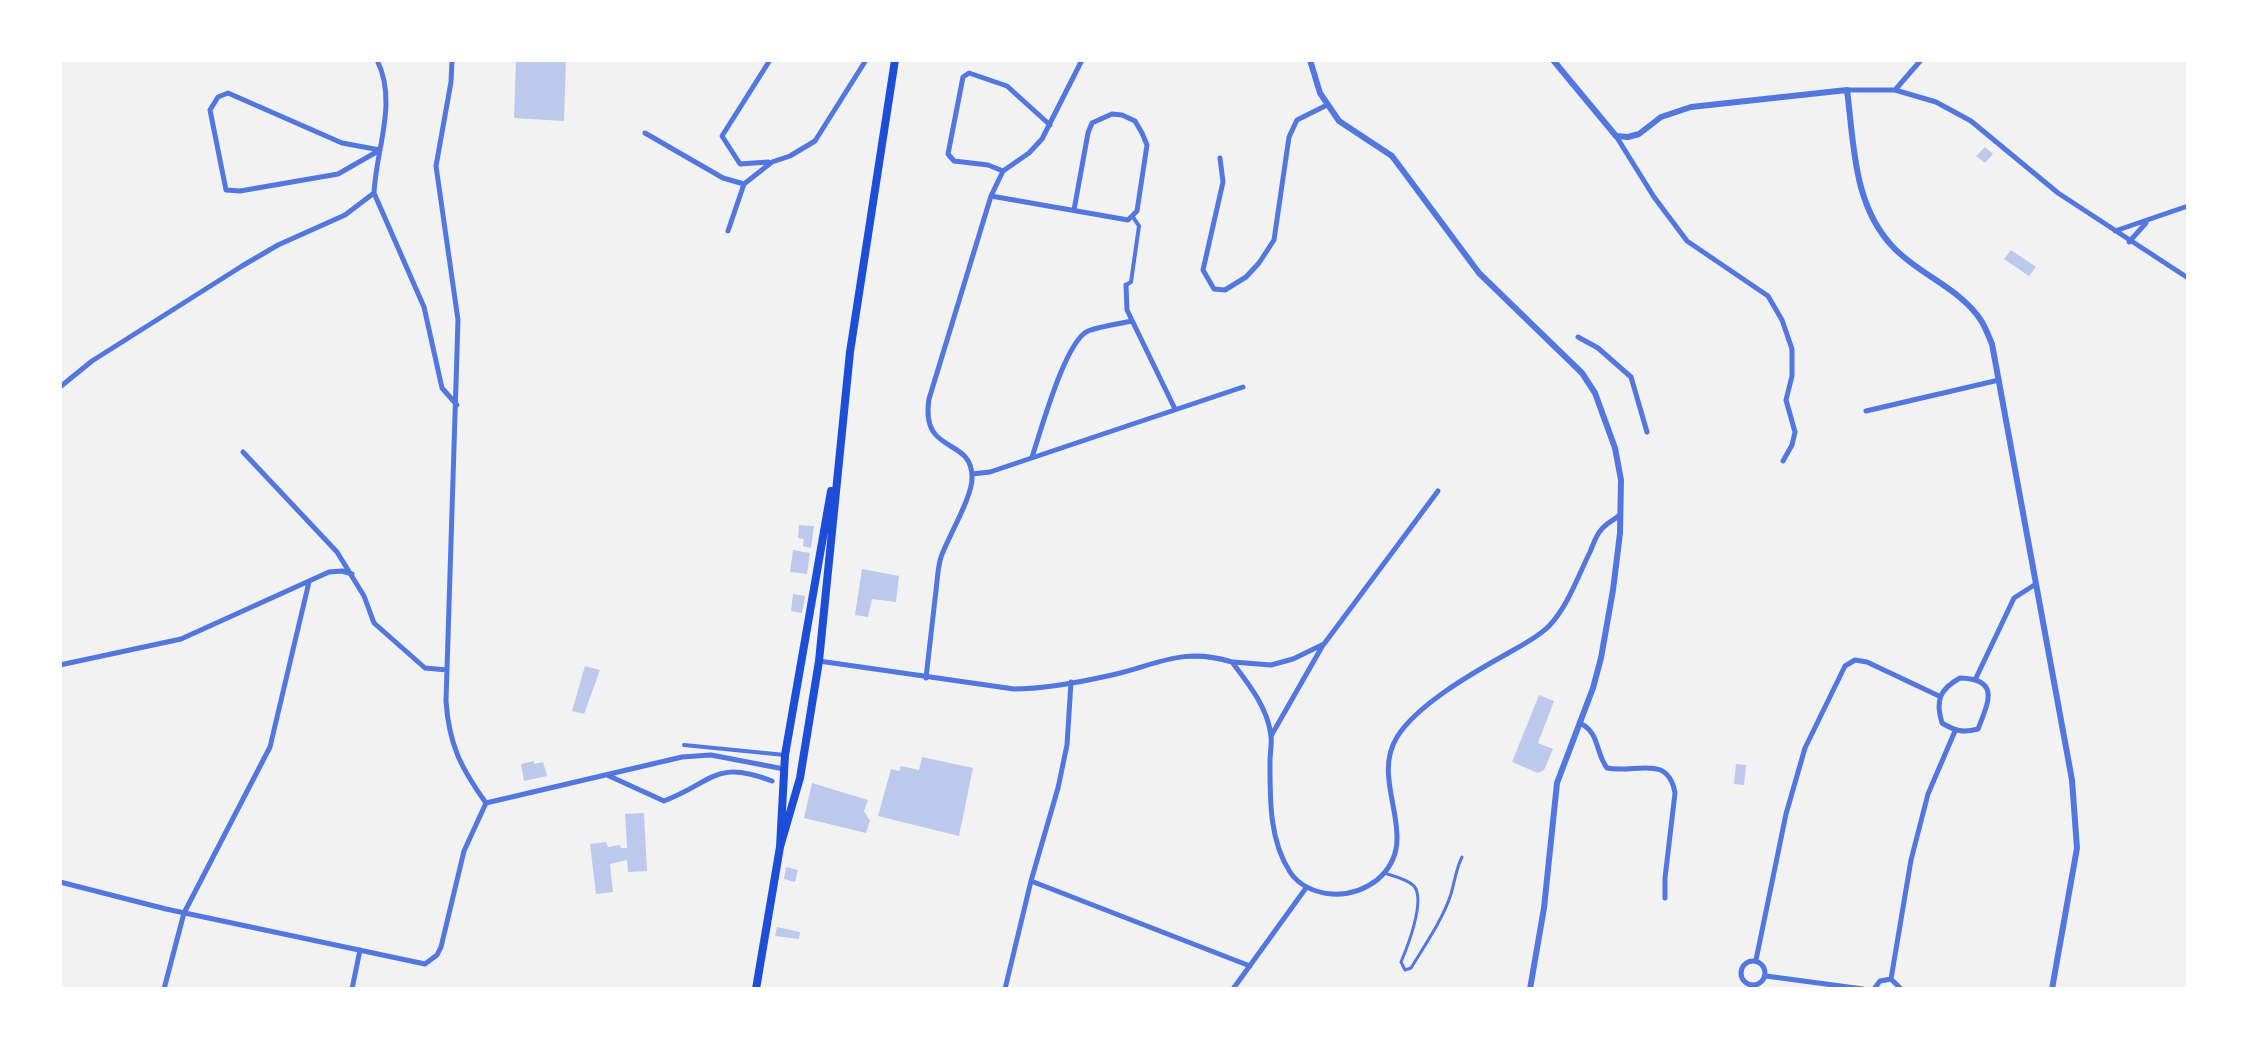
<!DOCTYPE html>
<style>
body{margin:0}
#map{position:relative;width:2248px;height:1049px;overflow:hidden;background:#f2f2f2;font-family:Helvetica,sans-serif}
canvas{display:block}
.frame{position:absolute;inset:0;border:62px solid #fff;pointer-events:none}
</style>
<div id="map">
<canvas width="2248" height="1049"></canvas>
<div class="frame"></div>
</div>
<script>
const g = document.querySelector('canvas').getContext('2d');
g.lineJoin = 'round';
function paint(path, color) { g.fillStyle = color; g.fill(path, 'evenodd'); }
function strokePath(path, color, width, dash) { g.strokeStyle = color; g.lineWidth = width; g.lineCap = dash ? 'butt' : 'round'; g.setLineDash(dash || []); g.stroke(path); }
paint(new Path2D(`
 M 516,60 L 566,60 L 564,121 L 514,118 Z
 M 1985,147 L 1993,154 L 1985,163 L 1976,156 Z
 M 2011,250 L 2036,267 L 2029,276 L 2004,259 Z
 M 799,525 L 814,526 L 811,548 L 803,546 L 804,539 L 798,538 Z
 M 793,550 L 810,553 L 807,574 L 790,572 Z
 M 862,569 L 899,576 L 896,602 L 872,599 L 868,617 L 855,615 Z
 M 793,594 L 805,596 L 802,613 L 791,611 Z
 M 585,666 L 600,670 L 584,714 L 572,711 Z
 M 1539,695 L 1554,701 L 1538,743 L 1553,749 L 1544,770 L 1538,773 L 1512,762 Z
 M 922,757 L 973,768 L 959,836 L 878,816 L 891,769 L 899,771 L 901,766 L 919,770 Z
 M 534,761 L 534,764 L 543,762 L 547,776 L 524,781 L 521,764 Z
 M 1736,764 L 1746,765 L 1744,785 L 1734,784 Z
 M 812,783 L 868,800 L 864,811 L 870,821 L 866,833 L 804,818 Z
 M 644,813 L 647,871 L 628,872 L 627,860 L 610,864 L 613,892 L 596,894 L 590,844 L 606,842 L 608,847 L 620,845 L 621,848 L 627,848 L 625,814 Z
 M 786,867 L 798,870 L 795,882 L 784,879 Z
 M 777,927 L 800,932 L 799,939 L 775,936 Z`), '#bdc9ec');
strokePath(new Path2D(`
 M 1384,873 C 1393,876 1407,879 1414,886 C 1426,900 1407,948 1401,962 L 1405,970 L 1411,968 C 1425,945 1443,919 1451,894 C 1455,880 1456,869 1462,857`), '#5277de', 3);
strokePath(new Path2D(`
 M 1126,285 L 1131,282 L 1139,226 L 1133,217
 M 684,745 L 785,755`), '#5277de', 4);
strokePath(new Path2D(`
 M 452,60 L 451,82 L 436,166 L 458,320 L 446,701 C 449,745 461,768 486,803 L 682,757 L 711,755 L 784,769
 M 1847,90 L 1895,90 L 1936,102 L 1971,121 L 2058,193 L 2188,278
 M 1895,90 L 1921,60
 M 228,93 L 342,143 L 380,150 L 338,174 L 240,191 L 226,190 L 210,110 L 218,97 Z
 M 645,133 L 723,178 L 744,184 L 772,162 L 790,156 L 815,141 L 866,60
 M 1616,136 L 1654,197 L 1687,241 L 1768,296 L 1782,320 L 1792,349 L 1792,376 L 1786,400 L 1795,432 L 1792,445 L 1783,461
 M 1220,158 L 1223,182 L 1203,270 L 1214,289 L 1225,290 L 1246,277 L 1259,263 L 1274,240 L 1289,137 L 1297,120 L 1327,105
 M 768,162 L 740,164 L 722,136 L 770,60
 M 1003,171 L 988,165 L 954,161 L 948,154 L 963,77 L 969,73 L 1007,86 L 1050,125
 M 374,193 L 424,307 L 442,388 L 457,405
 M 991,196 L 1128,220 L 1137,211 L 1147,145 L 1142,133 L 1135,121 L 1122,115 L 1112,114 L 1092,123 L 1088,133 L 1074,210
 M 728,231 L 744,184
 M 2115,231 L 2188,206
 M 2129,242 L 2146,223
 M 1126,285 L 1127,310 L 1175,409
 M 1578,337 L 1598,348 L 1631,377 L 1647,432
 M 60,387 L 92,361 L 242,266 L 278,245 L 345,215 L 374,193 C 376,149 398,102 377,60
 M 1866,411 L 1999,380
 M 243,452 L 337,552 L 364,596 L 374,623 L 425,668 L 447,670
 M 1032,457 C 1041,431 1065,341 1088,331 C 1101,326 1118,324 1132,321
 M 972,474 L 990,472 L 1243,387
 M 819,661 L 1014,689 C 1046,689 1081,682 1112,675 C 1159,664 1182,647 1232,662 C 1248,683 1268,708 1271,736 C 1272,744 1270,753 1270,761 C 1270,798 1269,840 1290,872 C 1299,886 1316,893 1332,894 C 1349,895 1364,890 1377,880 C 1425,840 1368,784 1397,737 C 1417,705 1471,674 1503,656 C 1518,647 1536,639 1549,626 C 1568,606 1578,576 1590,552 C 1593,545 1596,535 1601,530 C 1605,524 1614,520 1620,515
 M 1233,662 L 1271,665 L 1293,659 L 1324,644 L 1438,491
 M 60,665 L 181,639 L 329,572 L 342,571 L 352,574
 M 926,678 C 929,652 932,626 935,599 C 937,586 937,570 941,557 C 948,537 973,496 972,477 C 972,436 920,456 929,399 L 991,196 L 1003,171 L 1029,153 L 1042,139 L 1082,60
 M 1960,678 C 2001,679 1988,703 1978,729 C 1963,733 1955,731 1942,723 C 1935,700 1940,689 1960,678 Z
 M 1976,678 L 2014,598 L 2036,584
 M 1580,723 C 1600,733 1595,752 1607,768 C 1635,774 1668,753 1675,793 L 1665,878 L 1665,898
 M 1271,736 L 1323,645
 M 607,775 L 664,801 C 714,782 714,759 772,781
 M 1031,881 L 1250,966
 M 60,882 L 166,909 L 425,964 L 437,955 L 441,947 L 464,851 L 486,803
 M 1756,960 L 1786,814 L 1805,748 L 1845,666 L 1855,660 L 1867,662 L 1939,696
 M1741 973a12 12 0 1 1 24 0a12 12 0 1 1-24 0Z
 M 1766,976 L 1863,989
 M 1891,979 L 1911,860 L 1928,794 L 1955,731
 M 1891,979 L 1901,989
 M 164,989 L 184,913 L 270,747 L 309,582
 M 352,989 L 360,950
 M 1005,989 L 1031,881 L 1058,788 L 1067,745 L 1071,682
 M 1233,989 L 1306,888
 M 1874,989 L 1880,981 L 1891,979`), '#5277de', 5);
strokePath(new Path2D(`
 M 1310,60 L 1320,93 L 1339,121 L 1392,156 L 1479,273 L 1582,373 L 1595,393 L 1615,448 L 1621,480 L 1620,533 L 1613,590 L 1601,658 L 1593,688 L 1557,783 L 1544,908 L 1530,989
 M 1553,60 L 1616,136 L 1628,137 L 1639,134 L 1661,117 L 1691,107 L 1847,90 C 1854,144 1853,205 1893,247 C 1919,275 1962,289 1982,322 C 1986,329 1989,337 1992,344 L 2072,780 L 2077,848 L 2052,989`), '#5277de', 6);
strokePath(new Path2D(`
 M 780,847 L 800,778 L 819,661 L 850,352 L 895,60
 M 756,989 L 780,847 L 785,755 L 831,491`), '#1d4ed8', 8);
</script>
